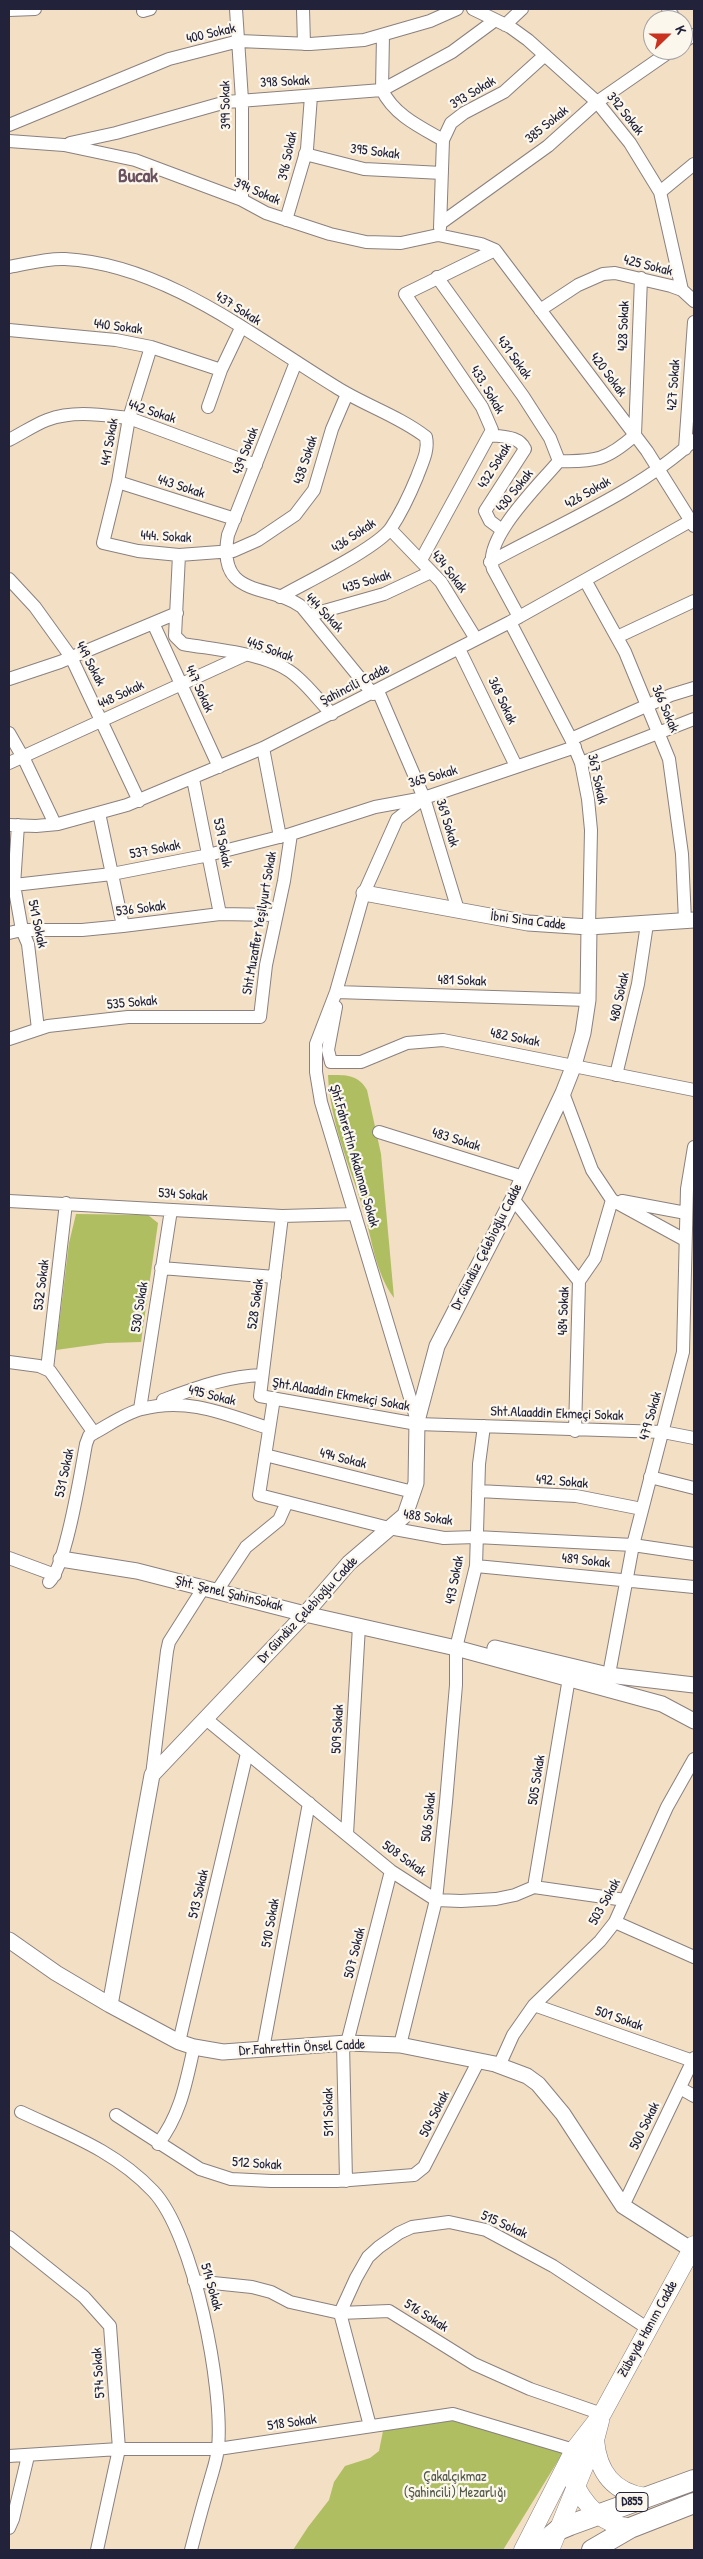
<!DOCTYPE html>
<meta charset="utf-8">
<style>
body{margin:0}
#map{position:relative;width:703px;height:2559px;overflow:hidden;background:#f3dfc3;font-family:"Patrick Hand",sans-serif}
canvas{display:block}
.frame{position:absolute;inset:0;border:10px solid #22223b;pointer-events:none}
.north{position:absolute;left:643px;top:10px;width:50px;height:50px;box-sizing:border-box;background:#fbf7ec;border:1px solid #a4a2a5;border-radius:50%;rotate:68deg;font-size:14px;font-weight:700;line-height:20px;text-align:center;color:#22223b}
.north::after{content:'';display:block;margin:auto;width:18px;height:22px;background:#c8321e;clip-path:polygon(50% 0,100% 100%,50% 72%,0 100%)}
</style>
<div id="map">
<canvas width="703" height="2559"></canvas>
<div class="frame"></div>
<div class="north">K</div>
</div>
<script>
const g = document.querySelector('canvas').getContext('2d');
g.lineJoin = 'round';
function paint(path, color) { g.fillStyle = color; g.fill(path, 'evenodd'); }
function strokePath(path, color, width, dash) { g.strokeStyle = color; g.lineWidth = width; g.lineCap = dash ? 'butt' : 'round'; g.setLineDash(dash || []); g.stroke(path); }
function write(font, color, halo, rows, align = 'center') {
  g.font = font + ' "Patrick Hand",sans-serif'; g.lineWidth = 4.5; g.setLineDash([]); g.textBaseline = 'middle'; g.strokeStyle = halo; g.fillStyle = color; for (const [text, x, y, turn = 0] of rows) {
    g.save(); g.translate(x, y); g.rotate((+turn || 0) * Math.PI / 180); g.textAlign = isNaN(turn) ? turn : align; if (halo) g.strokeText(text, 0, 0); g.fillText(text, 0, 0); g.restore();
  }
}
paint(new Path2D(`
 M 328,1075 C 345,1075 358,1074 367,1090 L 381,1154 L 394,1298 C 375,1272 372,1239 363,1208 C 349,1164 330,1122 328,1075 Z
 M 76,1214 L 148,1215 L 158,1223 L 141,1342 L 106,1343 L 56,1350 L 69,1243 Z
 M 458,2419 L 564,2451 L 503,2550 L 293,2550 L 308,2527 L 329,2500 L 334,2482 L 345,2466 L 370,2458 L 379,2451 L 383,2431 Z`), '#aebe61');
const minor = new Path2D(`
 M 236,9 L 242,100 L 242,200
 M 303,9 L 304,44
 M 473,9 L 510,27 L 528,40 L 597,102 L 630,143 L 660,192 L 682,290
 M 668,9 L 676,20
 M 9,10 L 35,9
 M 143,11 L 150,9
 M 505,25 L 522,9
 M 383,35 L 382,90 C 394,115 420,127 443,140
 M 683,42 L 694,35
 M 9,125 L 169,59 L 239,41 L 310,44 L 364,40 L 430,21 L 457,9
 M 9,141 L 64,145 L 135,160 L 242,200 L 266,213 L 330,234 L 366,242 L 401,243 L 438,235 L 481,244 L 495,250 L 647,451 L 694,526
 M 70,143 L 116,133 L 226,102 L 382,90 L 452,52 L 494,21
 M 305,154 L 364,169 L 442,173
 M 660,192 L 694,164
 M 286,220 L 307,149 L 311,96
 M 441,223 L 548,146 L 597,102 L 672,50
 M 440,228 L 443,140 L 451,123 L 464,113 L 504,92 L 545,55
 M 9,267 C 27,264 46,258 65,259 C 164,264 254,337 336,387 C 364,405 399,416 426,437 C 429,451 422,463 417,477 C 410,494 401,513 391,528 C 376,549 304,583 280,597
 M 437,277 L 523,396 L 550,438 L 559,461
 M 540,310 L 578,285 L 603,274 L 615,273 L 671,286 L 682,290 L 694,301
 M 9,330 L 116,340 L 151,347 L 221,370
 M 151,347 L 129,418 L 118,482 L 103,543 L 138,551 L 179,555 L 233,551 L 258,540 L 295,515 L 314,490 L 332,429 L 347,394
 M 296,362 L 228,535 C 216,600 271,583 302,607 L 373,694
 M 208,407 L 221,370 L 241,328
 M 490,435 C 503,437 519,436 525,449 L 485,511 L 490,521 L 502,530
 M 9,440 C 21,434 34,425 47,420 C 74,410 102,415 129,418 L 256,465
 M 685,449 L 694,322
 M 118,482 L 235,519
 M 390,529 L 441,582 L 476,639
 M 179,555 L 175,636 L 183,644 C 216,650 272,653 297,677 C 310,688 320,702 332,714
 M 421,560 L 492,430 L 482,407 L 405,294 L 495,250
 M 490,562 C 555,526 640,491 694,440
 M 9,579 L 35,607 L 71,657 L 139,801
 M 585,580 L 625,652 L 669,759 L 682,854 L 685,921
 M 310,615 L 384,594 L 431,572
 M 519,617 L 493,569 C 482,539 540,484 559,461 C 595,462 607,460 635,435 L 641,278
 M 510,622 L 571,739 L 581,763 L 588,799 L 591,830 L 589,927
 M 153,623 L 219,767
 M 617,637 L 694,601
 M 459,649 L 516,766
 M 9,679 L 60,662 L 177,613
 M 378,691 L 424,798 L 458,910
 M 9,733 L 25,761 L 55,824
 M 571,739 L 671,695 L 694,688
 M 263,748 L 280,837
 M 9,763 L 245,655
 M 581,763 L 694,719
 M 193,779 L 220,914
 M 99,813 L 123,926
 M 9,825 L 36,826 L 58,824 L 127,805 L 263,748 L 510,622 L 694,519
 M 18,825 L 14,885 L 22,930 L 28,944 L 38,1029
 M 14,885 L 112,874 L 204,856 L 291,834 L 375,807 L 424,798 L 575,747
 M 9,933 L 22,930 L 82,930 L 123,926 L 220,914 L 276,915
 M 336,992 L 588,1000
 M 336,1007 L 328,1050 L 331,1062 L 361,1062 L 407,1043 L 443,1040 L 694,1090
 M 9,1039 L 48,1026 L 128,1017 L 260,1017 L 266,965 L 284,881 L 291,834
 M 616,1075 L 638,984 L 647,924
 M 563,1093 L 592,1170 L 612,1200 L 595,1258 L 579,1281 L 575,1431
 M 379,1132 L 523,1177
 M 513,1199 L 579,1281
 M 612,1200 L 685,1240
 M 9,1201 L 282,1216 L 355,1214
 M 622,1201 L 686,1213
 M 282,1216 L 260,1396 L 417,1424 L 663,1432 L 694,1438
 M 161,1268 L 275,1277
 M 9,1362 L 39,1366 L 50,1371 L 94,1433
 M 47,1369 L 66,1203
 M 274,1398 L 259,1495 L 389,1528 L 444,1538 L 476,1537 L 633,1545 L 694,1554
 M 163,1400 C 196,1388 227,1376 262,1375
 M 140,1409 L 171,1210
 M 417,1421 L 321,1102 L 316,1072 L 316,1044 L 336,992 L 364,893 L 397,819 L 424,798
 M 265,1455 L 413,1492
 M 650,1477 L 694,1488
 M 478,1491 L 576,1496 L 642,1509
 M 9,1558 L 55,1575
 M 476,1566 L 694,1587
 M 49,1582 C 66,1567 81,1471 86,1444 L 89,1436 L 94,1433 C 109,1425 125,1413 142,1409 C 187,1397 225,1414 268,1428
 M 217,1591 L 246,1547 L 279,1520 L 287,1502
 M 607,1685 L 633,1545 L 683,1352 L 687,1189 L 694,1147
 M 206,1719 L 391,1871 L 436,1900 L 461,1901 L 496,1899 L 515,1895 L 534,1887 L 625,1900
 M 152,1775 L 167,1651 L 169,1642 L 204,1587
 M 347,1834 L 359,1626
 M 534,1887 L 569,1678
 M 615,1922 L 694,1957
 M 534,2005 L 693,2061
 M 179,2042 L 247,1753
 M 343,2043 L 346,2181
 M 347,2043 L 391,1871
 M 400,2045 L 436,1900 L 446,1802 L 456,1685 L 456,1648 L 476,1566 L 479,1464 L 484,1426
 M 263,2049 L 309,1803
 M 499,2066 L 513,2035 L 534,2005 L 600,1941 L 615,1922 L 667,1807 L 694,1759
 M 680,2088 L 694,2096
 M 21,2112 C 70,2135 115,2151 153,2191 C 194,2234 224,2389 218,2448 C 217,2459 213,2470 210,2481 C 203,2504 197,2527 191,2550
 M 116,2115 L 200,2169 L 231,2179 L 271,2181 L 337,2181 L 414,2175 L 424,2167 L 478,2062
 M 158,2144 C 181,2114 186,2082 194,2047
 M 623,2206 L 694,2058
 M 9,2237 L 84,2297 L 110,2326 L 119,2449 L 97,2550
 M 194,2281 L 252,2287 L 271,2292 L 290,2302 L 340,2313 L 389,2311 L 474,2364 L 530,2389 L 602,2414
 M 370,2426 L 340,2313 L 356,2278 L 368,2257 L 379,2247 L 399,2233 L 412,2227 L 449,2222 L 486,2230 L 553,2266 L 647,2328
 M 9,2456 L 119,2449 L 218,2449 L 453,2414 L 574,2450
 M 9,2528 L 13,2519 L 28,2456`);
const tertiary = new Path2D(`
 M 364,893 L 528,923 L 589,927 L 694,920
 M 61,1559 L 137,1571 L 305,1614 L 456,1648 L 662,1704 L 694,1721
 M 495,1648 L 608,1675 L 694,1685
 M 9,1940 L 56,1973 L 110,2005 L 179,2042 L 194,2047 L 223,2052 L 347,2043 L 400,2045 L 495,2064 L 527,2076 L 538,2084 L 563,2114 L 623,2206 L 692,2250
 M 110,2005 L 152,1775 L 305,1614 L 349,1563 L 405,1515 L 416,1483 L 417,1421 L 437,1346 L 513,1199 L 563,1093 L 574,1065 L 583,1033 L 588,1000 L 589,927`);
const secondary = new Path2D(`
 M 595,2440 C 598,2472 613,2492 645,2497
 M 572,2479 C 584,2505 601,2524 630,2528
 M 523,2550 L 574,2450 L 602,2414 L 694,2245
 M 550,2550 L 595,2440 L 600,2421`);
const trunk = new Path2D(`
 M 534,2550 L 558,2530 L 570,2525 L 694,2480
 M 592,2550 L 630,2528 L 694,2503`);
strokePath(minor, '#8a807f', 14);
strokePath(tertiary, '#8a807f', 17);
strokePath(secondary, '#8a807f', 19);
strokePath(trunk, '#8a807f', 22);
strokePath(minor, '#fff', 12);
strokePath(tertiary, '#fff', 15);
strokePath(secondary, '#fff', 18);
strokePath(trunk, '#fff', 20);
for (const [x, y, w] of [
 [632,2502,32]
]) { const box = new Path2D(); box.roundRect(x - w / 2, y - 9.5, w, 19, 4); g.fillStyle = '#fbf7ec'; g.fill(box); strokePath(box, '#22223b', 1); }
write('bold 12px', '#22223b', null, [
 ["D855",632,2502]
]);
write('14px', '#22223b', '#fbf7ec', [
 ["400 Sokak",211,34,-13],
 ["398 Sokak",285,82,-3],
 ["393 Sokak",473,93,-31],
 ["399 Sokak",226,105,-91],
 ["392 Sokak",625,114,51],
 ["385 Sokak",547,125,-39],
 ["395 Sokak",375,152,7],
 ["396 Sokak",288,156,-78],
 ["394 Sokak",257,192,23],
 ["425 Sokak",648,266,14],
 ["437 Sokak",238,309,32],
 ["428 Sokak",624,326,-88],
 ["440 Sokak",118,327,7],
 ["431 Sokak",514,358,54],
 ["420 Sokak",608,375,53],
 ["427 Sokak",674,385,-86],
 ["433. Sokak",487,390,59],
 ["442 Sokak",152,412,18],
 ["441 Sokak",110,442,-80],
 ["439 Sokak",246,451,-69],
 ["438 Sokak",306,460,-72],
 ["432 Sokak",495,466,-58],
 ["443 Sokak",181,487,18],
 ["430 Sokak",515,491,-51],
 ["426 Sokak",588,493,-30],
 ["436 Sokak",354,536,-34],
 ["444. Sokak",166,537,3],
 ["434 Sokak",449,572,52],
 ["435 Sokak",367,582,-17],
 ["444 Sokak",324,613,46],
 ["445 Sokak",270,650,20],
 ["449 Sokak",90,664,62],
 ["Şahincili Cadde",355,685,-27],
 ["447 Sokak",199,689,65],
 ["448 Sokak",121,695,-25],
 ["368 Sokak",502,701,65],
 ["366 Sokak",665,709,67],
 ["365 Sokak",433,777,-16],
 ["367 Sokak",597,779,78],
 ["369 Sokak",447,823,73],
 ["539 Sokak",222,843,79],
 ["537 Sokak",155,850,-11],
 ["536 Sokak",141,909,-7],
 ["İbni Sina Cadde",528,921,7],
 ["Sht.Muzaffer Yeşilyurt Sokak",260,923,-80],
 ["541 Sokak",37,924,78],
 ["481 Sokak",462,981,2],
 ["480 Sokak",620,997,-78],
 ["535 Sokak",132,1003,-5],
 ["482 Sokak",515,1038,11],
 ["483 Sokak",456,1140,17],
 ["Şht.Fahrettin Akduman Sokak",354,1156,74],
 ["534 Sokak",183,1195,4],
 ["Dr.Gündüz Çelebioğlu Cadde",487,1247,-63],
 ["532 Sokak",42,1285,-83],
 ["528 Sokak",256,1304,-82],
 ["530 Sokak",140,1307,-81],
 ["484 Sokak",564,1311,-88],
 ["Şht.Alaaddin Ekmekçi Sokak",341,1395,10],
 ["495 Sokak",212,1396,14],
 ["Sht.Alaaddin Ekmeçi Sokak",557,1414,2],
 ["479 Sokak",651,1416,-74],
 ["494 Sokak",343,1459,14],
 ["531 Sokak",65,1473,-78],
 ["492. Sokak",562,1482,5],
 ["488 Sokak",428,1518,8],
 ["489 Sokak",586,1561,6],
 ["493 Sokak",455,1580,-79],
 ["Şht. Şenel ŞahinSokak",229,1594,14],
 ["Dr.Gündüz Çelebioğlu Cadde",308,1610,-47],
 ["509 Sokak",338,1729,-87],
 ["505 Sokak",537,1780,-81],
 ["506 Sokak",429,1817,-84],
 ["508 Sokak",404,1859,36],
 ["513 Sokak",199,1894,-77],
 ["503 Sokak",605,1902,-61],
 ["510 Sokak",271,1923,-80],
 ["507 Sokak",355,1953,-76],
 ["501 Sokak",619,2019,19],
 ["Dr.Fahrettin Önsel Cadde",302,2048,-3],
 ["511 Sokak",329,2112,-91],
 ["504 Sokak",435,2114,-63],
 ["500 Sokak",645,2126,-64],
 ["512 Sokak",257,2164,4],
 ["515 Sokak",504,2225,24],
 ["514 Sokak",211,2287,74],
 ["516 Sokak",426,2316,32],
 ["Zübeyde Hanım Cadde",648,2329,-61],
 ["574 Sokak",99,2373,-94],
 ["518 Sokak",292,2423,-8]
]);
write('14px', '#535948', '#fbf7ec', [
 ["Çakalçıkmaz",455,2477],
 ["(Şahincili) Mezarlığı",455,2493]
]);
write('bold 19px', '#6a515f', '#fbf7ec', [
 ["Bucak",138,177]
]);
</script>
